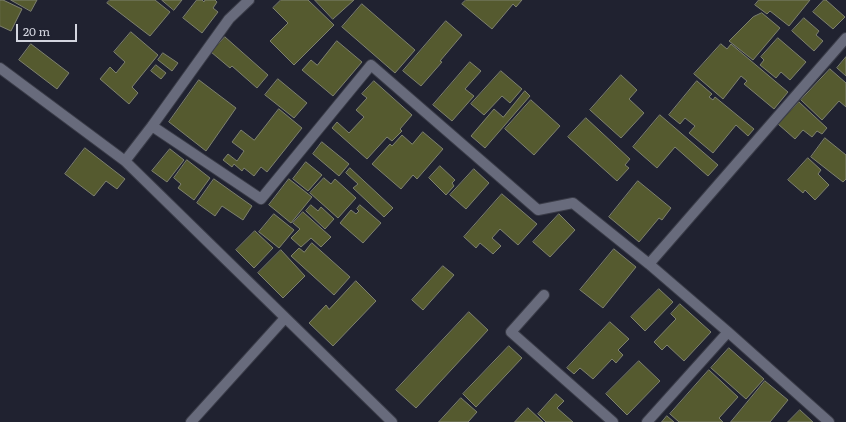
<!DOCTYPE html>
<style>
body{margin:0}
#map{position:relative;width:846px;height:422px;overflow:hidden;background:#202230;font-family:Literata,serif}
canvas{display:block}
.scale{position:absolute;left:16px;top:24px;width:61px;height:18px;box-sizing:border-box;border:2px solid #d4d6e0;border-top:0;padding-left:5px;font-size:12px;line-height:14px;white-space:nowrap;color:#d4d6e0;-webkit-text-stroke:3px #202230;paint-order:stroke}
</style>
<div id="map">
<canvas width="846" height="422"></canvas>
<div class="scale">20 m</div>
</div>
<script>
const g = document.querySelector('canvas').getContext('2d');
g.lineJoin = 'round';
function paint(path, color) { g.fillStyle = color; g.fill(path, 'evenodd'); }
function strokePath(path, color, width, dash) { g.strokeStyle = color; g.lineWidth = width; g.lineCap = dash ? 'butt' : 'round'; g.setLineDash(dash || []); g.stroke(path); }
const building = new Path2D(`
 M 0,0 L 3,0 L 22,9 L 11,31 L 0,26 Z
 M 11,0 L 37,0 L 31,11 Z
 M 110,0 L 155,0 L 170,12 L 150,36 L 107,3 Z
 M 162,0 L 182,0 L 174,10 Z
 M 197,0 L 202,0 L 204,2 L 205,0 L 215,0 L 217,2 L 213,8 L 218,12 L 202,33 L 183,18 Z
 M 281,0 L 308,0 L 334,25 L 294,65 L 270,41 L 288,23 L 273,8 Z
 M 315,0 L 354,0 L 333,19 Z
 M 466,0 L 522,0 L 516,7 L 513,4 L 492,29 L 462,4 Z
 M 759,0 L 810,0 L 789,26 L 770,11 L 767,14 L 755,5 Z
 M 824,0 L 826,0 L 845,17 L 833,29 L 813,12 Z
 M 362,4 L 415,50 L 395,73 L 342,27 Z
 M 762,13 L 780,28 L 753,60 L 729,41 L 753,17 Z
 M 804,18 L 819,31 L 816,35 L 823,41 L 814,51 L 792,31 Z
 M 446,21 L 462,35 L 440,61 L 442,62 L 421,86 L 403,71 Z
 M 131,32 L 158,55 L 132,87 L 138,93 L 129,104 L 100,79 L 110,67 L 116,73 L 125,62 L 114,52 Z
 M 225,37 L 268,75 L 257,88 L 232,66 L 230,68 L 211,52 Z
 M 778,38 L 806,62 L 790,80 L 781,72 L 776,78 L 760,65 L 764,60 L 761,57 Z
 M 337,41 L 362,62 L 333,96 L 302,70 L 311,60 L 317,65 Z
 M 31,44 L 69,73 L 57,89 L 19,60 Z
 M 721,44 L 727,49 L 731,44 L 788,92 L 774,109 L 744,84 L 747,81 L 741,76 L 723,99 L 694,74 Z
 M 163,53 L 178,63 L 172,71 L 158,60 Z
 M 846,57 L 846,76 L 837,68 Z
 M 470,62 L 481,71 L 465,89 L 474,96 L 452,121 L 433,105 Z
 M 156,65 L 166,73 L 161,79 L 151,71 Z
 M 830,69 L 846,83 L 846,107 L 839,101 L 822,120 L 801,100 Z
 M 501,71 L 522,89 L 510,103 L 502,96 L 484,115 L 471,104 Z
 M 621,75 L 637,90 L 629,99 L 644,113 L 621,138 L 590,110 Z
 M 278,79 L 307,103 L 294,118 L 265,95 Z
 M 199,80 L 236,108 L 206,151 L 169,122 Z
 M 374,81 L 412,115 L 400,129 L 402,131 L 392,141 L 387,137 L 367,159 L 332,128 L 337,122 L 349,133 L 364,117 L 356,110 L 367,98 L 362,94 Z
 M 697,81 L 712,94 L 709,97 L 713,100 L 715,97 L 754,129 L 748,136 L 736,125 L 713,153 L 689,133 L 695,126 L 685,118 L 680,124 L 669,115 Z
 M 525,91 L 530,96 L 485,148 L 471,136 L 494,109 L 503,117 Z
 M 531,100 L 560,126 L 534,155 L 505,129 Z
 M 799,102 L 827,128 L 822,134 L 817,131 L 812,137 L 803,130 L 795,139 L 778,124 Z
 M 279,109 L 302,128 L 267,172 L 261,167 L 254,176 L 244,168 L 242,171 L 234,164 L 232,167 L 223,160 L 228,154 L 237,161 L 244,151 L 232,142 L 241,130 L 254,140 Z
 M 660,115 L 718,165 L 708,176 L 675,147 L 657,168 L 633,147 Z
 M 586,118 L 630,159 L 625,165 L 629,168 L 617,181 L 568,137 Z
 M 423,132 L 443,149 L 417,179 L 413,175 L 401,189 L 372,164 L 390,144 L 392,146 L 402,135 L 412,144 Z
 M 825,138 L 846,155 L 846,179 L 843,182 L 811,157 Z
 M 322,142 L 349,164 L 339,176 L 313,154 Z
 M 85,148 L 125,179 L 117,189 L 106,181 L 94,196 L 65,174 Z
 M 170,149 L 184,160 L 167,182 L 152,171 Z
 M 808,158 L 821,170 L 818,174 L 829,185 L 815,200 L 805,190 L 803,193 L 788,180 Z
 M 187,160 L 210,178 L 194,200 L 178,188 L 181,184 L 174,178 Z
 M 306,162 L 322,175 L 308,191 L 293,179 Z
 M 440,166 L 455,180 L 452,183 L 454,186 L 446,195 L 429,178 Z
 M 350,168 L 393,208 L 384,217 L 353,188 L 358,184 L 346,173 Z
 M 474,169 L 489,183 L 466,209 L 450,195 Z
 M 324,178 L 331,184 L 335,179 L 356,198 L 338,218 L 310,193 Z
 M 214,179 L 252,206 L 243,220 L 222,206 L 215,216 L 197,203 Z
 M 289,179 L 312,197 L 291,223 L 269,205 Z
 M 638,181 L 671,208 L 662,220 L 659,218 L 639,242 L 609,217 Z
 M 502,194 L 537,224 L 518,245 L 500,229 L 492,238 L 501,246 L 493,254 L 480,243 L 476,248 L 464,237 Z
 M 311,205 L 318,211 L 321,207 L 334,219 L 325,229 L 306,211 Z
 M 360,205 L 381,223 L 363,243 L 340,223 L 351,210 L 356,214 L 359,211 L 357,209 Z
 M 303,212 L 331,237 L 321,247 L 311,238 L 301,247 L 291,238 L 300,229 L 293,223 Z
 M 274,214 L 294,230 L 279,248 L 259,232 Z
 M 559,214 L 575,230 L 550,257 L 533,242 Z
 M 255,231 L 273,248 L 254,268 L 236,250 Z
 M 312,243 L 350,277 L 334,295 L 291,256 L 299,248 L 304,252 Z
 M 614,249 L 636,267 L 603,308 L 580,290 Z
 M 281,250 L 305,276 L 283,298 L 258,273 Z
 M 443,266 L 454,275 L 423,310 L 412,300 Z
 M 356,281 L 376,301 L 333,346 L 309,323 L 326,305 L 329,309 Z
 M 659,289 L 673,302 L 645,331 L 631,317 Z
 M 680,304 L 711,332 L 684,361 L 667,345 L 662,350 L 654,342 L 676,319 L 671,314 Z
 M 469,312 L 488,330 L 416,408 L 396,390 Z
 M 610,322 L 629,339 L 618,350 L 623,355 L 616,363 L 612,359 L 593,379 L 580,368 L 574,374 L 567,368 Z
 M 509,346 L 522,358 L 476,407 L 463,394 Z
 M 729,348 L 764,379 L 746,399 L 711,368 Z
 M 639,361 L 660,381 L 627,415 L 606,394 Z
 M 709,370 L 738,397 L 719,418 L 723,422 L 679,422 L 670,414 Z
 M 765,381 L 788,400 L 770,422 L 731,422 Z
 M 556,394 L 564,401 L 557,408 L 573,422 L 546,422 L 538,414 Z
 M 461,398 L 477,412 L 468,422 L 439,422 Z
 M 528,408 L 543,422 L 515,422 Z
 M 800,410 L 813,422 L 788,422 Z
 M 667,416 L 674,422 L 662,422 Z`);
paint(building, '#555a2f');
strokePath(building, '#7e816f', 1);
const minor = new Path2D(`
 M 0,68 L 125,161 L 392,422
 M 152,126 L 261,199 L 371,65 L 538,210 L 573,203 L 649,264 L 728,332 L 829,422
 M 125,161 L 152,126 L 229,19 L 249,0
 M 649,264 L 846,38
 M 544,295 L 511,332 L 613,422
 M 191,422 L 285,318
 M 647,422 L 728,332`);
strokePath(minor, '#3a3c48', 12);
strokePath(minor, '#686b7c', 10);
</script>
